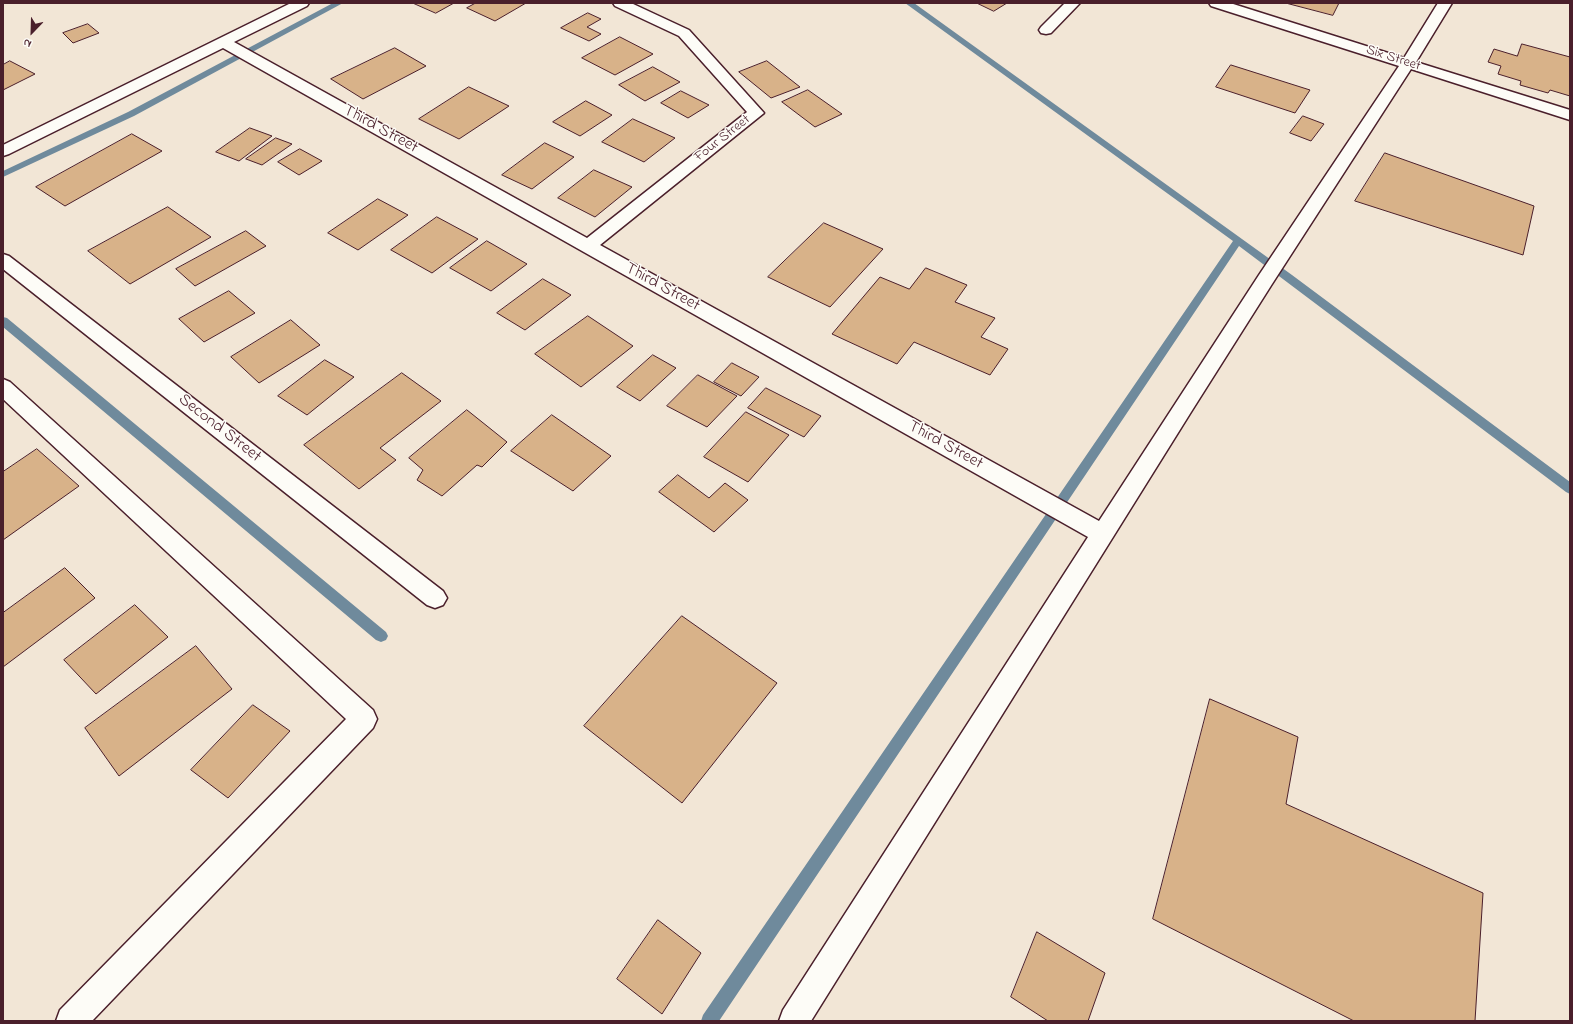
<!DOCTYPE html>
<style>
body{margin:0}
#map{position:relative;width:1573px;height:1024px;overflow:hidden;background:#f2e6d6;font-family:"Indie Flower",sans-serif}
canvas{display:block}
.frame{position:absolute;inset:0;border:4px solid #4a1f2b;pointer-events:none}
.north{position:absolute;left:12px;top:12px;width:40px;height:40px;-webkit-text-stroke:3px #fdfcf7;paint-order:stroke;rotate:203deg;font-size:11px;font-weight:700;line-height:16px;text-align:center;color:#4a1f2b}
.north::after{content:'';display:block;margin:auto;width:14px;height:18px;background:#4a1f2b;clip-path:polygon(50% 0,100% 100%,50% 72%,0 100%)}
</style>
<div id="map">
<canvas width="1573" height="1024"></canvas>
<div class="frame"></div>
<div class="north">N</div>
</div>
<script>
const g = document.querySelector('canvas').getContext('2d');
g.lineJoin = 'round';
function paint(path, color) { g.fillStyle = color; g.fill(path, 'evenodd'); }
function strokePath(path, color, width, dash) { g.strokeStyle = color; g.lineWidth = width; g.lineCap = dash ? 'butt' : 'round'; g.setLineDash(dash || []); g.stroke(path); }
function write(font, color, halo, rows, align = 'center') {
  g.font = font + ' "Indie Flower",sans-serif'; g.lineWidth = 3; g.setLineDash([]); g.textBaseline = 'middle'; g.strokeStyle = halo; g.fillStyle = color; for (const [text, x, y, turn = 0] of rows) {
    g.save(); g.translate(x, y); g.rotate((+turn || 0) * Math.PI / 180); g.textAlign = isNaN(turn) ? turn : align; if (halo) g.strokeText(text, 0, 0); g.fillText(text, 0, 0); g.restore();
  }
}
paint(new Path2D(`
 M 333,3 L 343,3 L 134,116 L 3,177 L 3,171 L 128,112 Z
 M 905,3 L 914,3 L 1292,275 L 1570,482 L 1570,494 L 1566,492 L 1239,246 L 719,1021 L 701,1021 L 703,1015 L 1233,241 Z
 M 3,317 L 7,318 L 386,632 L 388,636 L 386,640 L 381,642 L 376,640 L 3,327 Z`), '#6f8a9c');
const building = new Path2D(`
 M 413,3 L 454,3 L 436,13 Z
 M 476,3 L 526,3 L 495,21 L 467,8 Z
 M 977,3 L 1007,3 L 994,11 Z
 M 1286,3 L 1339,3 L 1333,15 Z
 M 588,13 L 601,19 L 587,27 L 601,34 L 589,41 L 561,28 Z
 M 88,24 L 99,33 L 73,43 L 63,33 Z
 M 620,37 L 653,54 L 615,75 L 582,58 Z
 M 1522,44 L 1570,57 L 1570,96 L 1550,90 L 1548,93 L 1520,85 L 1521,81 L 1498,74 L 1501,66 L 1488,62 L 1494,49 L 1517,56 Z
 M 395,48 L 426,66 L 363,99 L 331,79 Z
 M 10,61 L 35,74 L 3,90 L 3,65 Z
 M 767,61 L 800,87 L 771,98 L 739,72 Z
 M 1231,65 L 1310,90 L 1295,113 L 1216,87 Z
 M 653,67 L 680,82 L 645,101 L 619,85 Z
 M 469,87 L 509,106 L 459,139 L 419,119 Z
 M 808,90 L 842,114 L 815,127 L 782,102 Z
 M 681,91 L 709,105 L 688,118 L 661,103 Z
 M 586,101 L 612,115 L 580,136 L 553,122 Z
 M 1303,116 L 1324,124 L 1311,141 L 1290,133 Z
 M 633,119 L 675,138 L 644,162 L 602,142 Z
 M 250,128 L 272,136 L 239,161 L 216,152 Z
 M 132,134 L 162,151 L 65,206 L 36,187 Z
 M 276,138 L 292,144 L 262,165 L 246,159 Z
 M 545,143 L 574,157 L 532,189 L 502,175 Z
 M 300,149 L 322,161 L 299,175 L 278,162 Z
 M 1385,153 L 1534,206 L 1523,255 L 1355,201 Z
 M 594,170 L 632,187 L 595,217 L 558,198 Z
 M 378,199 L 408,215 L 358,250 L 328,233 Z
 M 168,207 L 211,237 L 130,284 L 88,251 Z
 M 437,217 L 478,239 L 432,273 L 391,250 Z
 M 824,223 L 883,249 L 830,307 L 768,277 Z
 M 246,231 L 266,246 L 195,286 L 176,269 Z
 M 487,241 L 527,264 L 491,291 L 450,268 Z
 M 926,268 L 967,285 L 955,302 L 995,318 L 981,337 L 1008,349 L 990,375 L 914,342 L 897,364 L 832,334 L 880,277 L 909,289 Z
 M 543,279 L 571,295 L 525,330 L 497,313 Z
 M 229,291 L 255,313 L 204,342 L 179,319 Z
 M 588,316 L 633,346 L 581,387 L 535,354 Z
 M 291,320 L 320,345 L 259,383 L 231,357 Z
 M 653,355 L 676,368 L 640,401 L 617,387 Z
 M 325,360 L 354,377 L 307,415 L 278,396 Z
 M 732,363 L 759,377 L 741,396 L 714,382 Z
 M 402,373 L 441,401 L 380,448 L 396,460 L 359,489 L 304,445 Z
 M 698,375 L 737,396 L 707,427 L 667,406 Z
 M 766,388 L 821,416 L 804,437 L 748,408 Z
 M 467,410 L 507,442 L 482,467 L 477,465 L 442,496 L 417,480 L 423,470 L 409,458 Z
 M 746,412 L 789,435 L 748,482 L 704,457 Z
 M 552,415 L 611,456 L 573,491 L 511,451 Z
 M 37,449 L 79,486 L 3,540 L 3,472 Z
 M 678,475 L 709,498 L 725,483 L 748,500 L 714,532 L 659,492 Z
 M 65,568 L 95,598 L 3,667 L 3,613 Z
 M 135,605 L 168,637 L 96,694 L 64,660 Z
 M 682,616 L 777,683 L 682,803 L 584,726 Z
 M 196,646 L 232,689 L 119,776 L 85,728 Z
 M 1210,699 L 1298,737 L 1286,804 L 1483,893 L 1475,1021 L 1354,1021 L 1153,919 Z
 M 253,705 L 290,731 L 228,798 L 191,770 Z
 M 658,920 L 701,953 L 662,1014 L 617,979 Z
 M 1037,932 L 1105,973 L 1088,1021 L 1048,1021 L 1011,997 Z`);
paint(building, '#d8b289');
strokePath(building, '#4a1f2b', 1);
const minor = new Path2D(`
 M 291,3 L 309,3 L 307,6 L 234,42 L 587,238 L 747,112 L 679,36 L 615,6 L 613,3 L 631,3 L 689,30 L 764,113 L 600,245 L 1099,521 L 1259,275 L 1399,66 L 1211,6 L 1209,3 L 1230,3 L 1404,58 L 1438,3 L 1452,3 L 1416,62 L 1570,110 L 1570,120 L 1411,69 L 1272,284 L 1191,412 L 811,1021 L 779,1021 L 783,1010 L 1088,537 L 223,48 L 9,154 L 3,156 L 3,145 Z
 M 1065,3 L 1080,3 L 1051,33 L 1046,34 L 1041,33 L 1039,30 L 1041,27 Z
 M 3,254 L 9,256 L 443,591 L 447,598 L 443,605 L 435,608 L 427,605 L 3,269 Z
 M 3,379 L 10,382 L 373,710 L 377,719 L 373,728 L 92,1021 L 56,1021 L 60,1010 L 346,719 L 3,399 Z`);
strokePath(minor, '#4a1f2b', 3);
paint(minor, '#fdfcf7');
write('14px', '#4a1f2b', '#fdfcf7', [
 ["Six Street",1393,59,18],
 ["Four Street",723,139,-38]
]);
write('17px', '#4a1f2b', '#fdfcf7', [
 ["Third Street",380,130,29],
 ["Third Street",662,288,29],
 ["Second Street",219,429,38],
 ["Third Street",945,446,29]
]);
</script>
